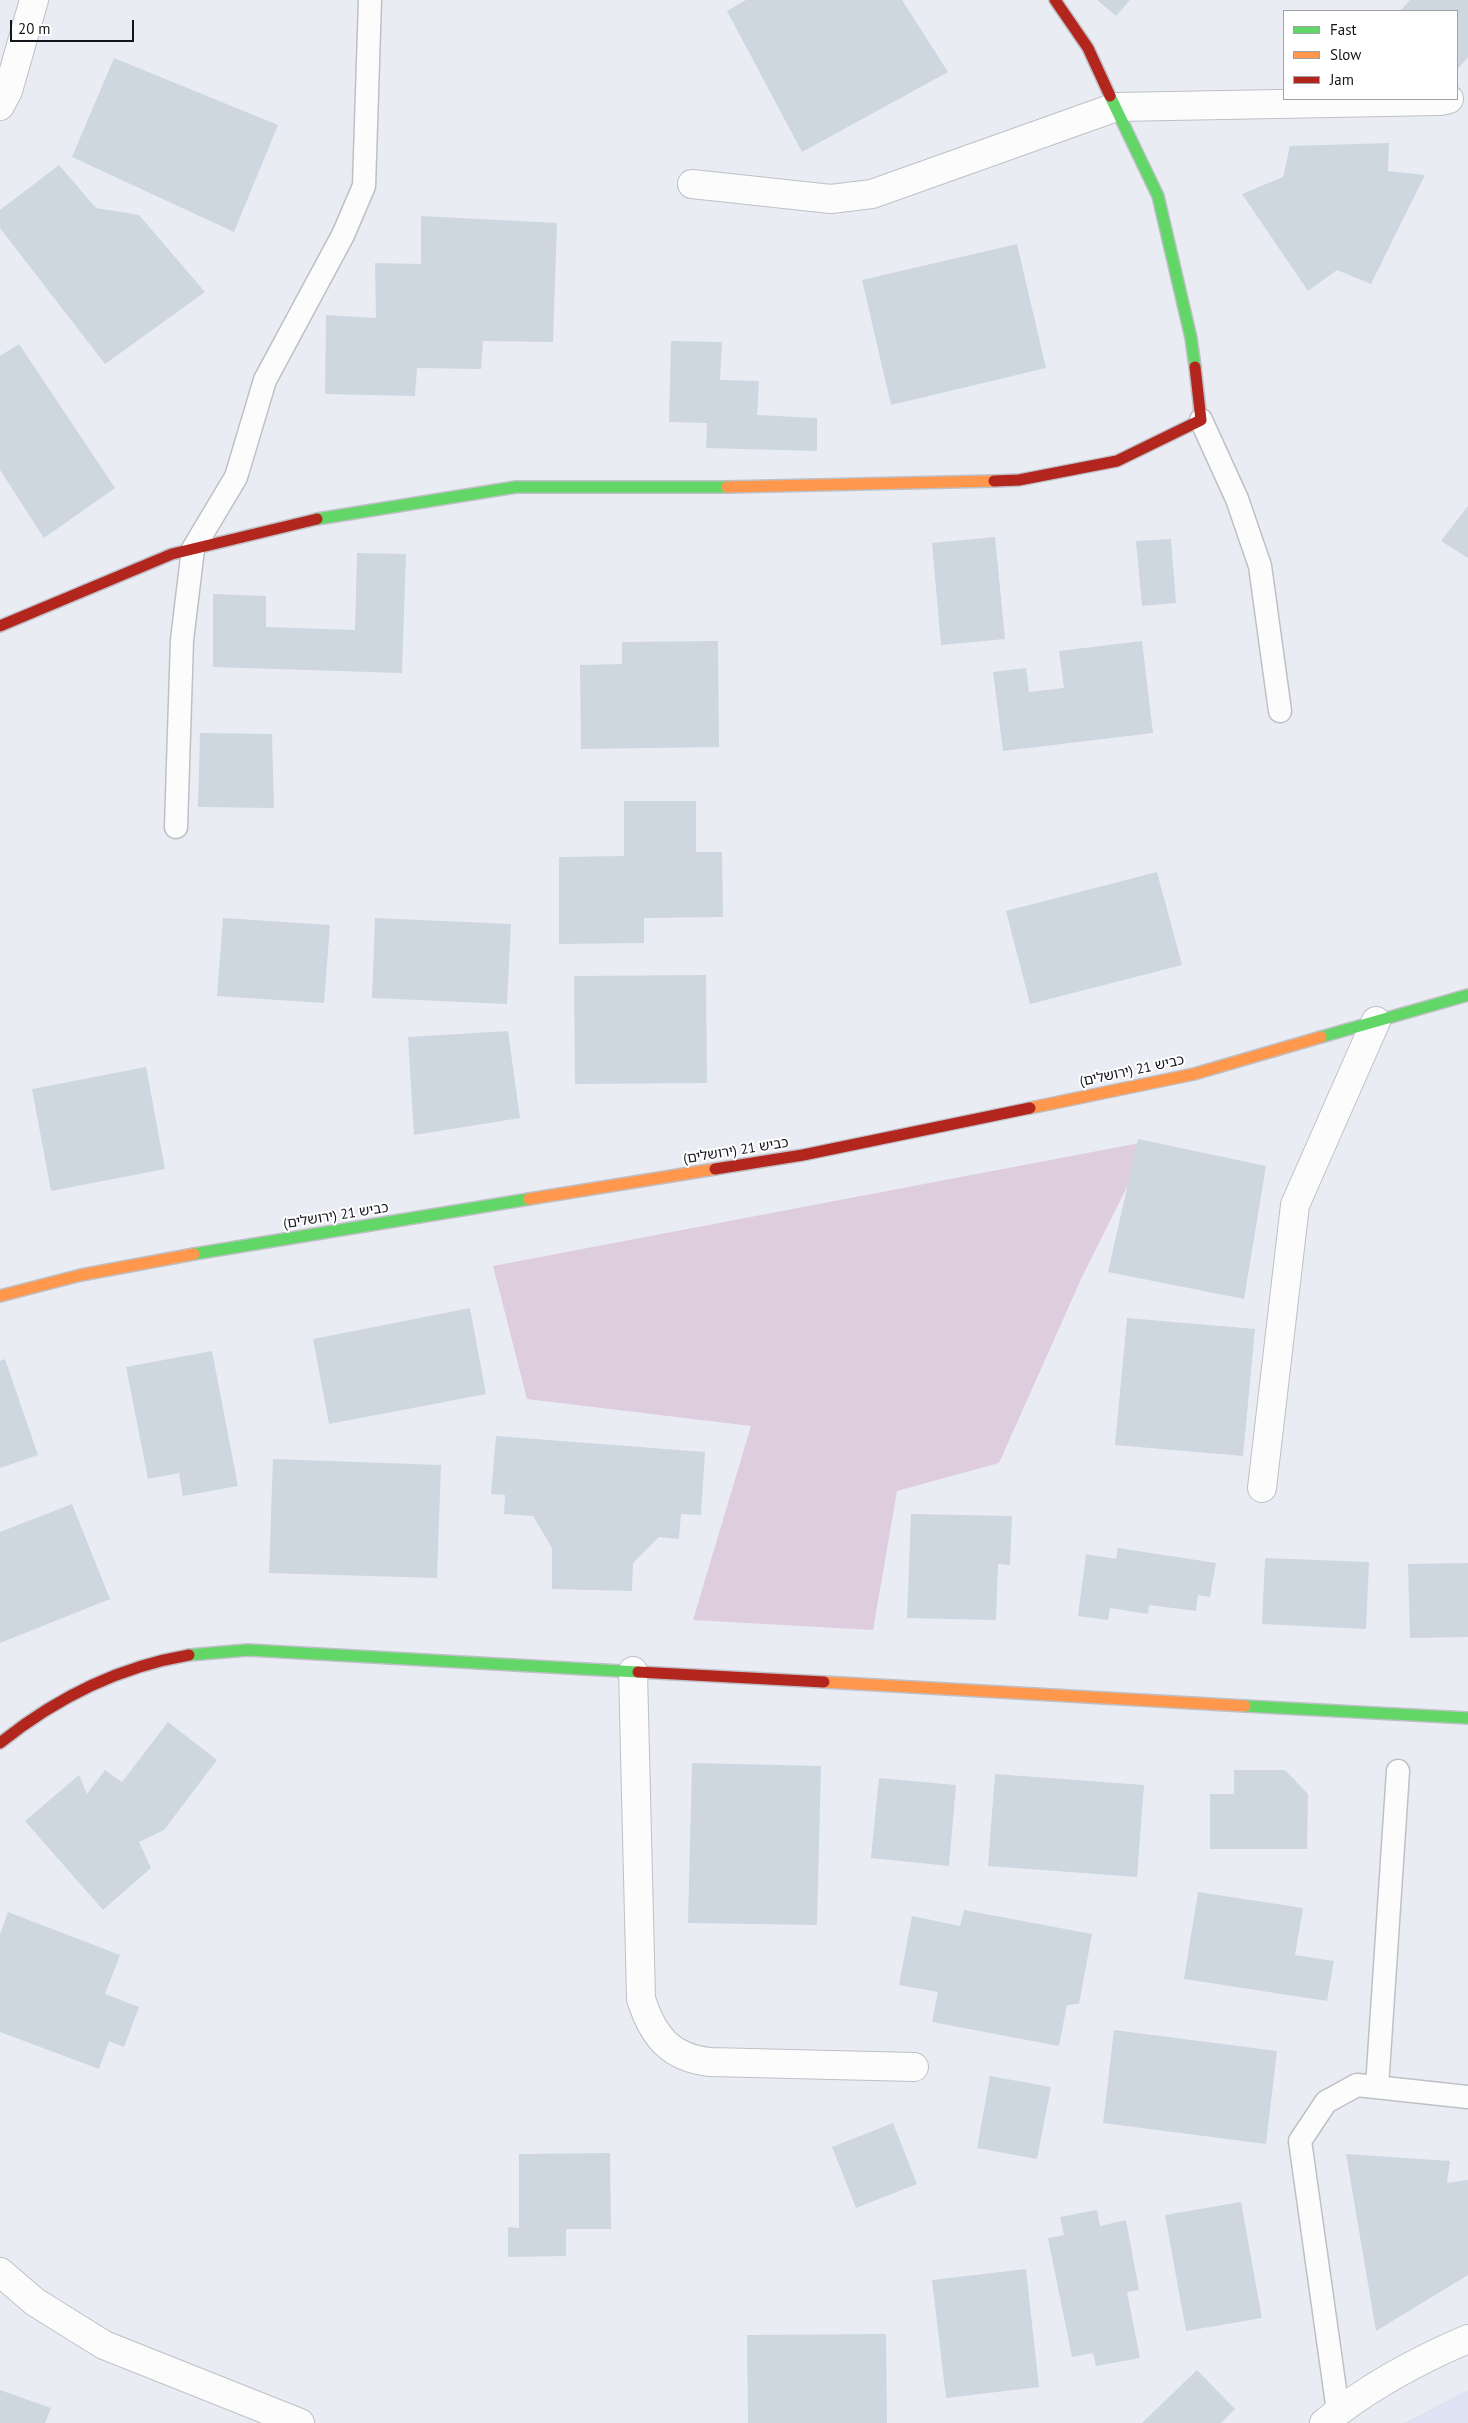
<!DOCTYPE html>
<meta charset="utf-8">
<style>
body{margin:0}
#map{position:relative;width:1468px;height:2423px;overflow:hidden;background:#eaecf4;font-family:"PT Sans",sans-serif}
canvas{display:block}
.legend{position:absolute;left:1283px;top:10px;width:175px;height:90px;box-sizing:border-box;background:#fff;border:1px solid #a1a1a3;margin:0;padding:6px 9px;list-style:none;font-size:15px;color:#14151a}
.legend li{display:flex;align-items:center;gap:10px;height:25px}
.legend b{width:25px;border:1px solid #a1a1a3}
.scale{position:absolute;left:10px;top:20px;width:124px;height:22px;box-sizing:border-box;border:2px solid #14151a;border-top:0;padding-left:6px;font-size:15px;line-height:18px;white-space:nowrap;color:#14151a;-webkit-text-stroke:4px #fff;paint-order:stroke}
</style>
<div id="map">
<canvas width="1468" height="2423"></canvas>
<ul class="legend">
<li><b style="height:6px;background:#63d668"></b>Fast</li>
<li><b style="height:6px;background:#ff974d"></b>Slow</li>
<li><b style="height:6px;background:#b3261e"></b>Jam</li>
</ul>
<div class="scale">20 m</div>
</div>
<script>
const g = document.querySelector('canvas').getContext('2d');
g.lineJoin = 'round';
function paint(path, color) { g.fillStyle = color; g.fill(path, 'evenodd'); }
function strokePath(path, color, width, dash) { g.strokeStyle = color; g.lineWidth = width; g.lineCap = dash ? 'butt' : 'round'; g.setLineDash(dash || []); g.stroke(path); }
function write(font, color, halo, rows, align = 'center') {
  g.font = font + ' "PT Sans","Noto Sans Hebrew",sans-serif'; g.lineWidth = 4; g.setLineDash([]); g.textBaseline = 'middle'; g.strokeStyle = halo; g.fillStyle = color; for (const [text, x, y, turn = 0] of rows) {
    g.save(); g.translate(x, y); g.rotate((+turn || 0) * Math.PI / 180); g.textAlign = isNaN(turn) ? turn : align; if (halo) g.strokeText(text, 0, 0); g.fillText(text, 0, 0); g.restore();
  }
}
paint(new Path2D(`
 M 1468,2390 L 1468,2423 L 1404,2423 Z`), '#dfe2f2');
paint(new Path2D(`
 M 1150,1141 L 1082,1277 L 999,1463 L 897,1491 L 873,1630 L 693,1620 L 751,1426 L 527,1399 L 493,1266 Z`), '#deccdf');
paint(new Path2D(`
 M 746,0 L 902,0 L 948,72 L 802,152 L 727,11 Z
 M 1097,0 L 1130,0 L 1116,16 Z
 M 1410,0 L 1468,0 L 1468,57 L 1457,70 L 1457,11 L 1400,11 Z
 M 114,58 L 278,125 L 234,232 L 72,157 Z
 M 1389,143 L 1388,171 L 1425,175 L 1371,284 L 1337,270 L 1308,291 L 1242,194 L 1283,177 L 1290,146 Z
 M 59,165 L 96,208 L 139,215 L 205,292 L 105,364 L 0,228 L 0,210 Z
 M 421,216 L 557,223 L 553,342 L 483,341 L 481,369 L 417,368 L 415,396 L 325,394 L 326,315 L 376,318 L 375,263 L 421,264 Z
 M 1017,244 L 1046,368 L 891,405 L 862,280 Z
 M 671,341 L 722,342 L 720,380 L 759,381 L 757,415 L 817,418 L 817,451 L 706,448 L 707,423 L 669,422 Z
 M 19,344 L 115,488 L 44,538 L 0,470 L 0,356 Z
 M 1468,506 L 1468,558 L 1441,541 Z
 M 995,537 L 1005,639 L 941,645 L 932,543 Z
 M 1171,539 L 1176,603 L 1142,606 L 1136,541 Z
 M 357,553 L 406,554 L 402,673 L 213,667 L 213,594 L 266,596 L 266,627 L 355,630 Z
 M 718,641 L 719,747 L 581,749 L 580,665 L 622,664 L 622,642 Z
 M 1142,641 L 1153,733 L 1003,751 L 993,672 L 1026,668 L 1029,692 L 1064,688 L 1059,651 Z
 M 200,733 L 272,734 L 274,808 L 198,807 Z
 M 624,801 L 696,801 L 696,852 L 722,852 L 723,917 L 644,918 L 644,943 L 559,944 L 559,857 L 624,856 Z
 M 1157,872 L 1182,965 L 1030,1004 L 1006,911 Z
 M 223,918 L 330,925 L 324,1003 L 217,996 Z
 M 375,918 L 511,924 L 507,1004 L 372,998 Z
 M 706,975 L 707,1083 L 575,1084 L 574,976 Z
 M 508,1031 L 520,1118 L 414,1135 L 408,1037 Z
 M 146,1067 L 165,1169 L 51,1191 L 32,1089 Z
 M 1138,1139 L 1266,1166 L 1244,1299 L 1108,1272 Z
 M 470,1308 L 486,1394 L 329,1424 L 313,1339 Z
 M 1127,1318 L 1255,1329 L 1243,1456 L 1115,1445 Z
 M 212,1351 L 238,1486 L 183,1496 L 179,1473 L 148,1479 L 126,1367 Z
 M 5,1359 L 38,1455 L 0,1468 L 0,1361 Z
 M 496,1436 L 705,1452 L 701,1515 L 681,1514 L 679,1539 L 659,1537 L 633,1563 L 632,1591 L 552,1589 L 552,1548 L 533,1516 L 504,1514 L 505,1495 L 491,1494 Z
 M 273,1459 L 441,1465 L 437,1578 L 269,1573 Z
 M 72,1504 L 110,1599 L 0,1643 L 0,1532 Z
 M 911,1514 L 1012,1516 L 1010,1565 L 998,1564 L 996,1620 L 907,1618 Z
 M 1118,1548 L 1216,1563 L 1210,1597 L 1198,1595 L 1196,1611 L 1149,1605 L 1148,1614 L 1110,1608 L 1108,1620 L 1078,1616 L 1086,1554 L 1116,1559 Z
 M 1265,1558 L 1369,1562 L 1366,1629 L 1262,1624 Z
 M 1468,1563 L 1468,1637 L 1410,1638 L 1408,1564 Z
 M 168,1722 L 217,1760 L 164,1830 L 139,1842 L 151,1868 L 103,1910 L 25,1821 L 79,1775 L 87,1794 L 105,1770 L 122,1782 Z
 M 692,1763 L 821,1766 L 817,1925 L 688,1923 Z
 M 1234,1770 L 1285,1770 L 1308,1794 L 1307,1849 L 1210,1849 L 1210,1794 L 1234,1794 Z
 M 995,1774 L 1144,1785 L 1137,1877 L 988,1866 Z
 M 879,1778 L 956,1785 L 949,1866 L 871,1858 Z
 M 1198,1892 L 1303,1908 L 1295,1955 L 1334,1961 L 1327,2001 L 1184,1979 Z
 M 964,1910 L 1092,1934 L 1079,2004 L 1067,2005 L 1059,2046 L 932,2022 L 938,1992 L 899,1985 L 912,1916 L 960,1926 Z
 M 8,1912 L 120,1955 L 105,1994 L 139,2007 L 124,2047 L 109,2041 L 99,2069 L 0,2032 L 0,1934 Z
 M 1114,2030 L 1277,2051 L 1266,2144 L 1103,2123 Z
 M 990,2076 L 1051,2087 L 1037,2159 L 977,2148 Z
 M 893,2123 L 917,2184 L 856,2208 L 832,2147 Z
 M 610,2153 L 611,2229 L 566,2229 L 566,2256 L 508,2257 L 508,2227 L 519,2228 L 519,2154 Z
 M 1346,2154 L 1450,2161 L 1447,2183 L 1468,2180 L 1468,2275 L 1376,2331 Z
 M 1241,2202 L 1262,2318 L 1186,2331 L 1165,2215 Z
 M 1097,2210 L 1100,2226 L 1126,2220 L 1139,2290 L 1127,2292 L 1140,2358 L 1096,2366 L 1093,2353 L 1072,2357 L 1048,2238 L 1064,2235 L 1060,2217 Z
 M 1026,2269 L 1039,2387 L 946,2398 L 932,2280 Z
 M 886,2334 L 887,2423 L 748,2423 L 747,2335 Z
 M 1197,2370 L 1235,2409 L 1221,2423 L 1142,2423 Z
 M 0,2390 L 51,2408 L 45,2423 L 0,2423 Z`), '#ced6e0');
const lane = new Path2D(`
 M 1201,420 L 1237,499 L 1260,566 L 1280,711
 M 176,827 L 182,640 L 193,549 L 236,477 L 265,380 L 343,235 L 364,186 L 370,0
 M 1377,2087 L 1398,1771
 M 1338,2411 L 1300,2141 L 1326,2102 L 1357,2085 L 1468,2097`);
const street = new Path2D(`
 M 0,106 L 8,91 L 34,0
 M 692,184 L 831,199 L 872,194 L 1116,107 L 1440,101 L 1449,99
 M 1262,1488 L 1295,1205 L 1376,1021
 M 633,1671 L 641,1999 C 653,2036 670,2058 710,2062 L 914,2067
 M 0,2272 L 35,2302 L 104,2345 L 300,2423
 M 1324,2423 C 1368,2387 1416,2361 1468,2339`);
const fast = new Path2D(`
 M 1110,96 L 1158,196 L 1191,338 L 1195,367
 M 317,519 L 516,487 L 727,487
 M 1321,1037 L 1468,995
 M 194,1254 L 529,1199
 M 189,1655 L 248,1650 L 638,1672
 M 1245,1706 L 1468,1718`);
const slow = new Path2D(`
 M 727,487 L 994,481
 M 1030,1108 L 1194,1074 L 1321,1037
 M 529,1199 L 715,1169
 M 0,1296 L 81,1275 L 194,1254
 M 824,1682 L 1245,1706`);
const jam = new Path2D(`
 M 1055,0 L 1088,48 L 1110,96
 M 994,481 L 1019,480 L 1117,461 L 1201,420 L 1195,367
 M 0,626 L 172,554 L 317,519
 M 715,1169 L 803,1155 L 1030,1108
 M 638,1672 L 824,1682
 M 0,1743 C 56,1698 118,1667 189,1655`);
strokePath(lane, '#bfc0c6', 25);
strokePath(street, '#bfc0c6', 30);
strokePath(fast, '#bfc0c6', 14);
strokePath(slow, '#bfc0c6', 14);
strokePath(jam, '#bfc0c6', 14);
strokePath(lane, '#fcfcfd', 22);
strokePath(street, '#fcfcfd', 28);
strokePath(fast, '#63d668', 11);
strokePath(slow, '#ff974d', 11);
strokePath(jam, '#b3261e', 11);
write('14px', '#14151a', '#fff', [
 ["כביש 21 (ירושלים)",1132,1071,-12],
 ["כביש 21 (ירושלים)",736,1151,-9],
 ["כביש 21 (ירושלים)",336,1216,-9]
]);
</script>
